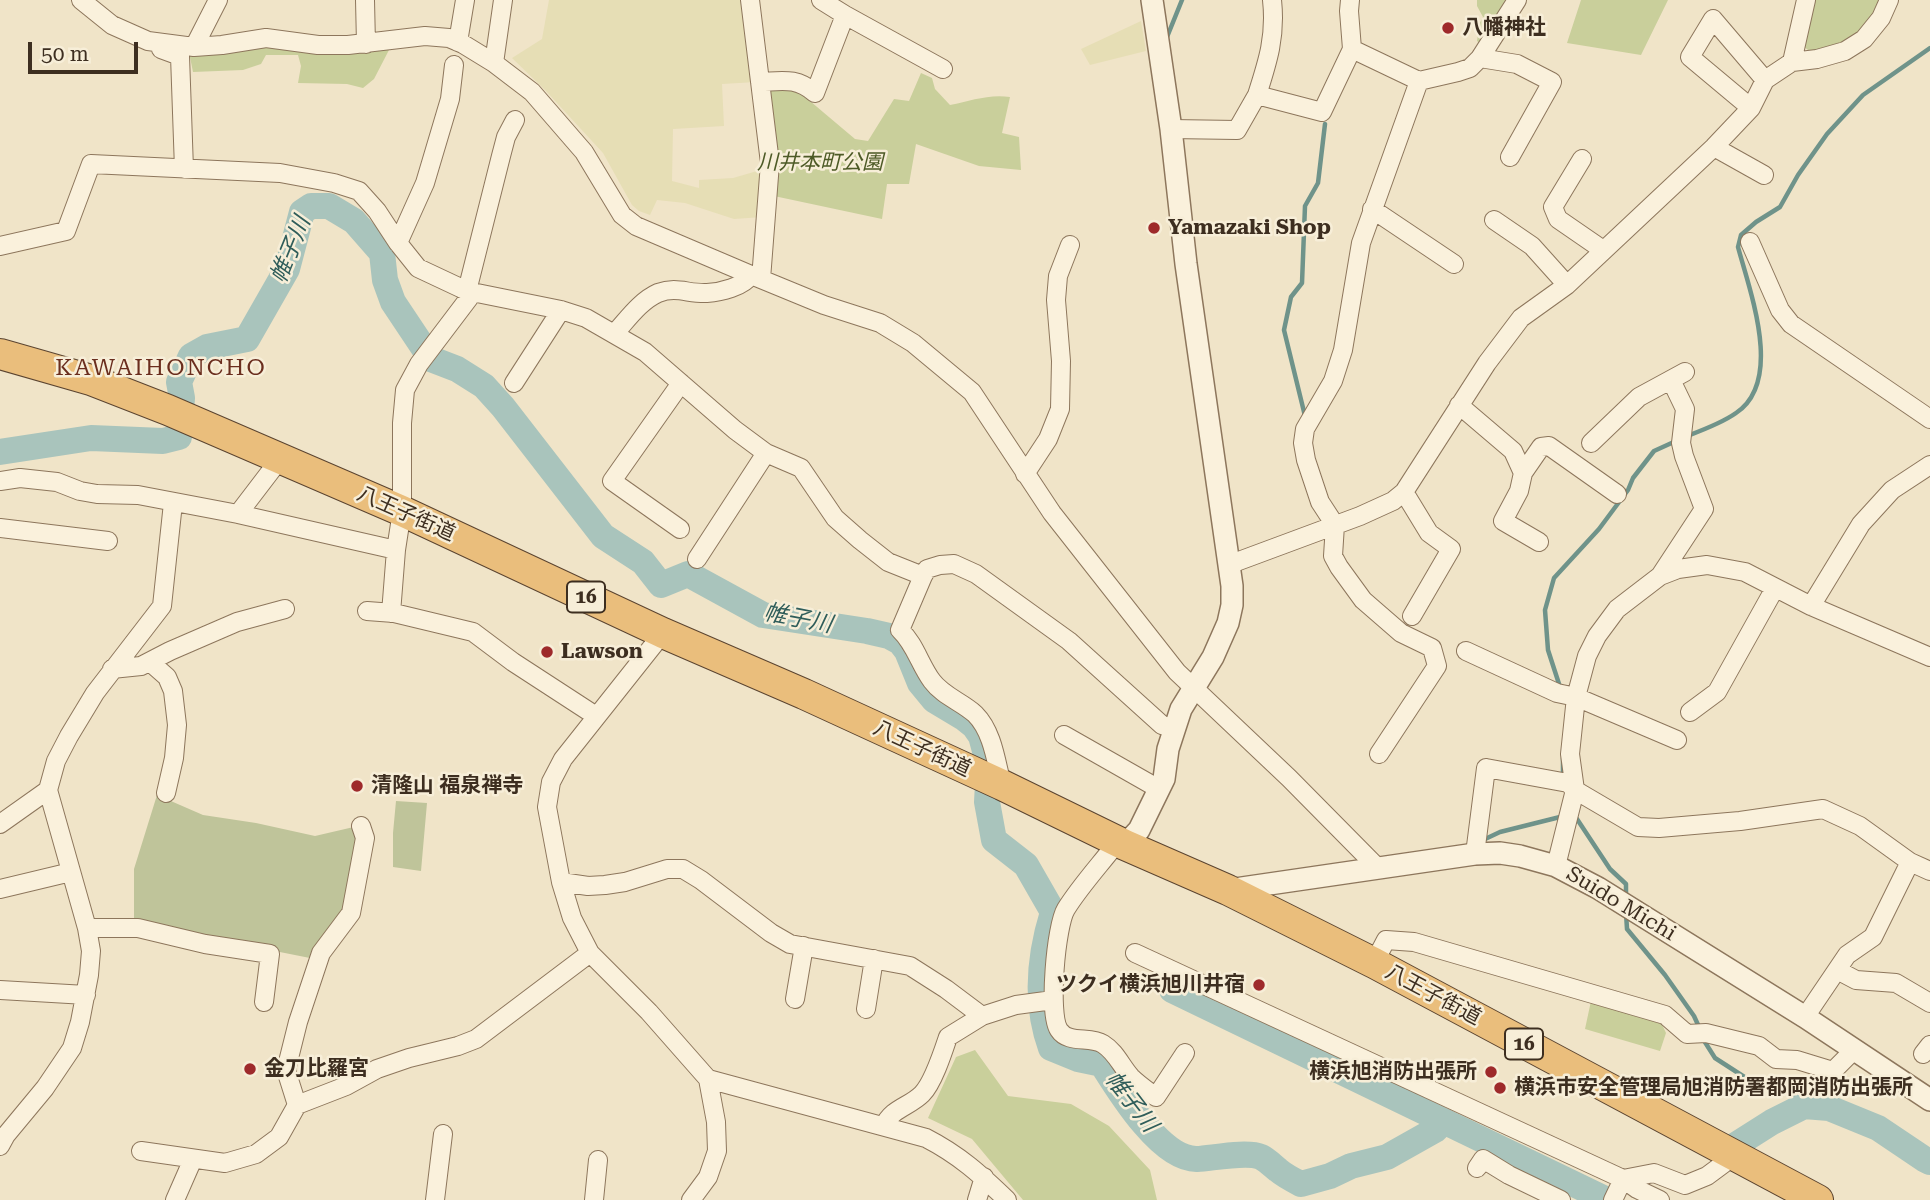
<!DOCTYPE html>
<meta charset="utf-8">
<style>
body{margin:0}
#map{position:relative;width:1930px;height:1200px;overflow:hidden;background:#f0e4c8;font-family:"Roboto Serif",serif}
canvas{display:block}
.scale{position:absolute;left:28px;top:42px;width:110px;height:32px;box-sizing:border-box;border:4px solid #3d2e20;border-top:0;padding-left:9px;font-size:21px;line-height:24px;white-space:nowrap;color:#3d2e20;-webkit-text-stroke:5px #f7eed8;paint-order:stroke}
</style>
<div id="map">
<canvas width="1930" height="1200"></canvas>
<div class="scale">50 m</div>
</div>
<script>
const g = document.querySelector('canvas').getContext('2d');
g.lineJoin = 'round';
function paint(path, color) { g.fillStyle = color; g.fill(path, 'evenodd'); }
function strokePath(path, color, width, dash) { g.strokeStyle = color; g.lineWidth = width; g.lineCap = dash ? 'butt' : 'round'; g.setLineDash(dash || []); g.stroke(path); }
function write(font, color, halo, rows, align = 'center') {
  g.font = font + ' "Roboto Serif","Noto Sans JP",serif'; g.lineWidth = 5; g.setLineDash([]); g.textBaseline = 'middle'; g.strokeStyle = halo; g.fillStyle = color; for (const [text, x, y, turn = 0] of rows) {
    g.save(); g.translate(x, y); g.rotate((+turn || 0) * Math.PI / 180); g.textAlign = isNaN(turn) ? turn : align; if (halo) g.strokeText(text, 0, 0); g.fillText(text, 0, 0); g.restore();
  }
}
paint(new Path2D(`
 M 549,0 L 746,0 L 756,82 L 722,84 L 724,126 L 673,129 L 672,181 L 699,188 L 699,180 L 733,178 L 764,169 L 762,217 L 734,219 L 685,203 L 657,200 L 650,215 L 639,211 L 632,205 L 603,153 L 545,90 L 512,58 L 542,39 Z
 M 1141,21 L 1146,51 L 1090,65 L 1081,49 Z`), '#e6deb5');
paint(new Path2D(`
 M 1477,0 L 1508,0 L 1480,43 L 1477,41 L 1478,34 L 1475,32 L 1483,17 L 1477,6 Z
 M 1581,0 L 1668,0 L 1641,55 L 1567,43 Z
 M 1814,0 L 1884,0 C 1867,33 1846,43 1812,53 L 1804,47 Z
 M 207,38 L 389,50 L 374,79 L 363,88 L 347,84 L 298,83 L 301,66 L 298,55 L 266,55 L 261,64 L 243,70 L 193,72 L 189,52 Z
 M 921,73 L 932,78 L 935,89 L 950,105 C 971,101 988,94 1010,97 L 1002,133 L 1019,137 L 1021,170 L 979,166 L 916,144 L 909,184 L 887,184 L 882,219 L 774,196 L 765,87 L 791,85 L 855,139 L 868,141 L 894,99 L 909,101 Z
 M 1591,1001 L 1659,1018 L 1666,1033 L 1660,1051 L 1585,1029 Z
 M 975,1050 L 1008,1096 L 1071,1104 L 1109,1126 L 1150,1170 L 1157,1200 L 1023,1200 L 972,1139 L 928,1118 L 956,1057 Z`), '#c9cf9b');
paint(new Path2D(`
 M 157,795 L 203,815 L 256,823 L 315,836 L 358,826 L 349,899 L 315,959 L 134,923 L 134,869 Z
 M 396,801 L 427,803 L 421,871 L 393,867 L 393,833 Z`), '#bfc49a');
strokePath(new Path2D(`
 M 1167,37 L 1182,0
 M 1305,416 L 1284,330 L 1291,297 L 1302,283 L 1305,206 L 1318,183 L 1325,124
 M 1687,436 C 1703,430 1722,423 1736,413 C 1784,381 1750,292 1738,247 L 1741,235 L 1756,222 L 1780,207 L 1798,175 L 1827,134 L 1863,95 L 1930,48
 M 1560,687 L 1548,650 L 1545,610 L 1554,578 L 1599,529 L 1628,490 L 1633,478 L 1654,451 L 1676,441
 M 1563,758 L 1563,777
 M 1573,818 L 1577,819 L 1610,869 L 1626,884 L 1626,897
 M 1483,840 L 1500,832 L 1564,816
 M 1626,913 L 1627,929 L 1665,975 L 1694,1016 L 1699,1027
 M 1703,1039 L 1715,1058 L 1746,1078 L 1775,1079 L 1804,1106`), '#6f938a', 4.5);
strokePath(new Path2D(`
 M 0,452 L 91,438 L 163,441 L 179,437 L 182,398 L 179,382 L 191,356 L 207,347 L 247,339 L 287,269 L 302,212 L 311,206 L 329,206 L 354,221 L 382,253 L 385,280 L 393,302 L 431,359 L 457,369 L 484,386 L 503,407 L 603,536 L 643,562 L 661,585 L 688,574 L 763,615 L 867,631 L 889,636 L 900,642 L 907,651 L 920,683 L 934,700 L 964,718 L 974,726 L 981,736 L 989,766 L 987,802 L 994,840 L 1026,865 L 1053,912 C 1039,957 1035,1004 1051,1048 L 1078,1059 L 1102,1064 C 1119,1091 1161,1160 1197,1159 C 1213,1158 1247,1151 1261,1157 C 1267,1160 1273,1166 1278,1170 C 1285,1176 1293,1180 1301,1184 L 1330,1176 L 1351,1166 L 1387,1157 L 1435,1130 L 1444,1121
 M 1172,990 L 1607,1200
 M 1731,1148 L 1772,1122 L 1804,1106 L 1829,1108 L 1878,1128 L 1924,1159 L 1930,1162`), '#a9c4bc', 26);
const minor = new Path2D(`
 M 81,0 L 112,25 L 148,41 L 194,47 L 222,45 L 266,38 L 318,45 L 348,45 L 425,36 L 449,38 L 463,44 L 494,63 L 532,92 L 584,152 L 622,215 L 636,226 L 751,275
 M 365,0 L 366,44
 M 750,0 L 770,163 L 761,279
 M 821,0 L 845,15 L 943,69
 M 458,42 L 465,0
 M 194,47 L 218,0
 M 161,49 L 180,56 L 184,169
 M 1352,49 L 1419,81 L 1458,72 L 1470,68 L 1480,58 L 1517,0
 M 1480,58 L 1517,64 L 1552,82 L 1510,157
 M 1792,62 L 1806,0
 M 494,63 L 503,0
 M 760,82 C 783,81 796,77 815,93 L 845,15
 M 1257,95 C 1268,61 1276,36 1272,0
 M 1751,108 L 1690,57 L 1713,19 L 1765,80
 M 1171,129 L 1237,130 L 1257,95 L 1322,112 L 1352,49 L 1349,11 L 1350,0
 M 1714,147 L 1764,175
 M 1582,159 L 1553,207 L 1558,219 L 1603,250
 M 1372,209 L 1454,264
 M 1494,220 L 1532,246 L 1567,285
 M 1750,242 L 1780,310 L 1791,324 L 1930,419
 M 398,243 L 425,183 L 450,99 L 454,65
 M 0,246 L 66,231 L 91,164 L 280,173 L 334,183 L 359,191 L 377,211 L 398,243 L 418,268 L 467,291 L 561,310 L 586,318 L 645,352 L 735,430 L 766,453 L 801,468 L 835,518 L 860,540 L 888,562 L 923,576 L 927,569 L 940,565 L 954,564 L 976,574 L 1069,641 L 1162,725 L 1173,728
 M 614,334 C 627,320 640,301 658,293 C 677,286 688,294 707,293 C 721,292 743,287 751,275 L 824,305 L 880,323 L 913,343 L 972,392 L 1052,513 L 1177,672 L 1289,778 L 1377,867
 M 514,383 L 561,310
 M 1459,405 L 1513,451 L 1523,473
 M 1591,443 L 1639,397 L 1685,372
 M 1025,474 L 1048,439 L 1060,409 L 1061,361 L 1056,300 L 1058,276 L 1070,245
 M 0,481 L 20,478 L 57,482 L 80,491 L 97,494 L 138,495 L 238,514 L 396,550 L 402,511 L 402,423 L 405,390 L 419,364 L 469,298 L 467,291 L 501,156 L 506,137 L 515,120
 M 1404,492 L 1429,533 L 1451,549 L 1412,616
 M 238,514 L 280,459
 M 0,528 L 108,541
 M 680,529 L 612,481 L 681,383
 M 1539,542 L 1503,521 L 1519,491 L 1523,473 L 1541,447 L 1549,446 L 1617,494
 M 697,559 L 766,453
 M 1228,565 L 1360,516 L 1393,501 L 1404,492 L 1487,363 L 1521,318 L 1567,285 L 1714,147 L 1751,108 L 1765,80 L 1792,62 L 1817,59 L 1845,51 L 1864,39 L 1881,18 L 1889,0
 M 923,576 L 900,630 C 915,644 920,665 932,681 C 943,696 962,702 975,714 C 993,732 996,762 1002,785
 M 1660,576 L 1704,509 L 1684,456 L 1681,443 L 1685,409 L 1671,380
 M 1811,606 L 1861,524 L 1892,490 L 1930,465
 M 367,611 L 394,613 L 473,632 L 513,662 L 596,716
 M 391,613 L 396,550
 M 663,633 L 563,759 L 551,782 L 547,807 L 561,882 L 572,918 L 590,953 L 649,1012 L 708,1079 L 716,1122 L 717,1151 L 708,1177 L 691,1200
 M 1466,651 L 1557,693 L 1576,697 L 1677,740
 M 150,662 L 167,677 L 173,691 L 177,725 L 174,758 L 166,793
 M 112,669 L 141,666 L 170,651 L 237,622 L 285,609
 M 1690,712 L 1717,692 L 1775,588
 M 1064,735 L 1159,789
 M 1379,754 L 1437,666 L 1432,648 L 1401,633 L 1363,600 L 1339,567 L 1333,556 L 1335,525 L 1320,502 L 1306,460 L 1303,443 L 1305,429 L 1333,381 L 1343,350 L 1361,243 L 1419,81
 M 0,824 L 48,790
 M 1125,845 L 1112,849 C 1097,868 1079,888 1066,909 C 1056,925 1048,1014 1059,1030 C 1068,1044 1090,1036 1103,1044 C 1116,1052 1121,1066 1131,1077 C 1138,1084 1148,1091 1156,1097 L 1185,1053
 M 1475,854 L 1486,768 L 1568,783 L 1575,790 L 1638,827 L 1659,828 L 1740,821 L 1823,809 L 1860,826 L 1910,862 L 1873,937 L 1847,955 L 1805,1017
 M 1910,862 L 1930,871
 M 1556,866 L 1575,790 L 1570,754 L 1576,697 L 1587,656 L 1597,636 L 1617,609 L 1660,576 L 1678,569 L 1707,565 L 1745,572 L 1811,606 L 1930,657
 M 561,882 L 588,886 L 605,885 L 625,882 L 667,869 L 683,869 L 701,880 L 771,933 L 790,944 L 910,966 L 946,989 L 982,1016
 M 0,889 L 71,872
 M 87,928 L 138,928 L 205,944 L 270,954 L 264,1002
 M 1135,953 L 1623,1179 L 1637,1189 L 1660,1200
 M 1374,963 L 1386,940 L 1414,942 L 1665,1015 L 1687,1034 L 1706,1033 L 1759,1046 L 1776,1059 L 1797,1060 L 1833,1071 L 1855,1049
 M 1837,970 L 1856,980 L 1896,983 L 1930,1003
 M 0,990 L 86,995
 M 795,999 L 804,946
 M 866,1009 L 874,959
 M 1923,1054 L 1930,1045
 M 708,1079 L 926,1138 C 959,1155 980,1174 1007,1200
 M 297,1105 L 286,1070 L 298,1022 L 321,953 L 351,913 L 365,838 L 361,826
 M 884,1126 C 892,1108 909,1107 922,1094 C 933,1083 943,1052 948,1037 L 982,1016 L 1016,1005 L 1053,1000
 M 0,1146 L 6,1135 L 45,1088 L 72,1048 L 80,1022 L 89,975 L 91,951 L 87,928 L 48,790 L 56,761 L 69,736 L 95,693 L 162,606 L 173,503
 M 141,1151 L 225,1163 L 256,1154 L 279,1137 L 297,1105 L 346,1086 L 377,1069 L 409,1058 L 458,1046 L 476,1039 L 590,953
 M 1477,1168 L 1483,1159 L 1509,1175 L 1561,1200
 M 175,1200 L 193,1159
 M 435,1200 L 443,1134
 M 594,1200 L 598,1160
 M 977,1200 L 984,1177
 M 1613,1200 L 1623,1179 L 1654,1173 L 1685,1185 L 1707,1176 L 1734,1156`);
const tertiary = new Path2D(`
 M 1125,845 L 1139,830 L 1164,779 L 1168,749 L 1181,709 L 1213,657 L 1228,623 L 1232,605 L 1232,586 L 1186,264 L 1171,129 L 1152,0
 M 1228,890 L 1475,854 L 1500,853 L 1520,856 L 1556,866 L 1598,888 L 1805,1017 L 1930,1100`);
const trunk = new Path2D(`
 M 0,354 L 91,380 L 168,410 L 402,511 L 663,633 L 804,694 L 1002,785 L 1125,845 L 1228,890 L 1374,963 L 1818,1200`);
strokePath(minor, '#8d765c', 20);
strokePath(tertiary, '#8d765c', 24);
strokePath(trunk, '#5b4430', 32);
strokePath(minor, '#faf1dc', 18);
strokePath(tertiary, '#faf1dc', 21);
strokePath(trunk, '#eabe7c', 30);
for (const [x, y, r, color] of [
 [1448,28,7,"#9e2a2b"],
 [1154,228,7,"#9e2a2b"],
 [547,652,7,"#9e2a2b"],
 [357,786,7,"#9e2a2b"],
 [1259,985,7,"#9e2a2b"],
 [250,1069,7,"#9e2a2b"],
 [1491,1072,7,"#9e2a2b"],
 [1500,1088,7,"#9e2a2b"]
]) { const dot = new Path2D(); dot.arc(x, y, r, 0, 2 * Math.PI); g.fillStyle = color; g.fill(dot); strokePath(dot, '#f7eed8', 2.5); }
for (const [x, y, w] of [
 [586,597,38],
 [1524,1044,38]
]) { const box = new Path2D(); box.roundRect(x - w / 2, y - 15.5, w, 31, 5); g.fillStyle = '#f7eed8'; g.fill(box); strokePath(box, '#3d2e20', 2); }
write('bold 19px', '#3d2e20', null, [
 ["16",586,597],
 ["16",1524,1044]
]);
write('bold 21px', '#3d2e20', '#f7eed8', [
 ["八幡神社",1462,28],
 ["Yamazaki Shop",1168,228],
 ["Lawson",561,652],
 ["清隆山 福泉禅寺",371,786],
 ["ツクイ横浜旭川井宿",1245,985,"right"],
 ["金刀比羅宮",264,1069],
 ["横浜旭消防出張所",1477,1072,"right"],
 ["横浜市安全管理局旭消防署都岡消防出張所",1514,1088]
], 'left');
write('italic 21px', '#4d5a26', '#f7eed8', [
 ["川井本町公園",820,163]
]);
write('21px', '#3d2e20', '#f7eed8', [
 ["八王子街道",406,514,24],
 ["八王子街道",922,749,25],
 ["Suido Michi",1621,904,31],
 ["八王子街道",1433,995,28]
]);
write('italic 23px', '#2f5d5a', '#f7eed8', [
 ["帷子川",291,250,-68],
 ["帷子川",798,619,11],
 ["帷子川",1131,1102,52]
]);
g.letterSpacing = '2px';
write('23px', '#6b2e1e', '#f7eed8', [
 ["KAWAIHONCHO",161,368]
]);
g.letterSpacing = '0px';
</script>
